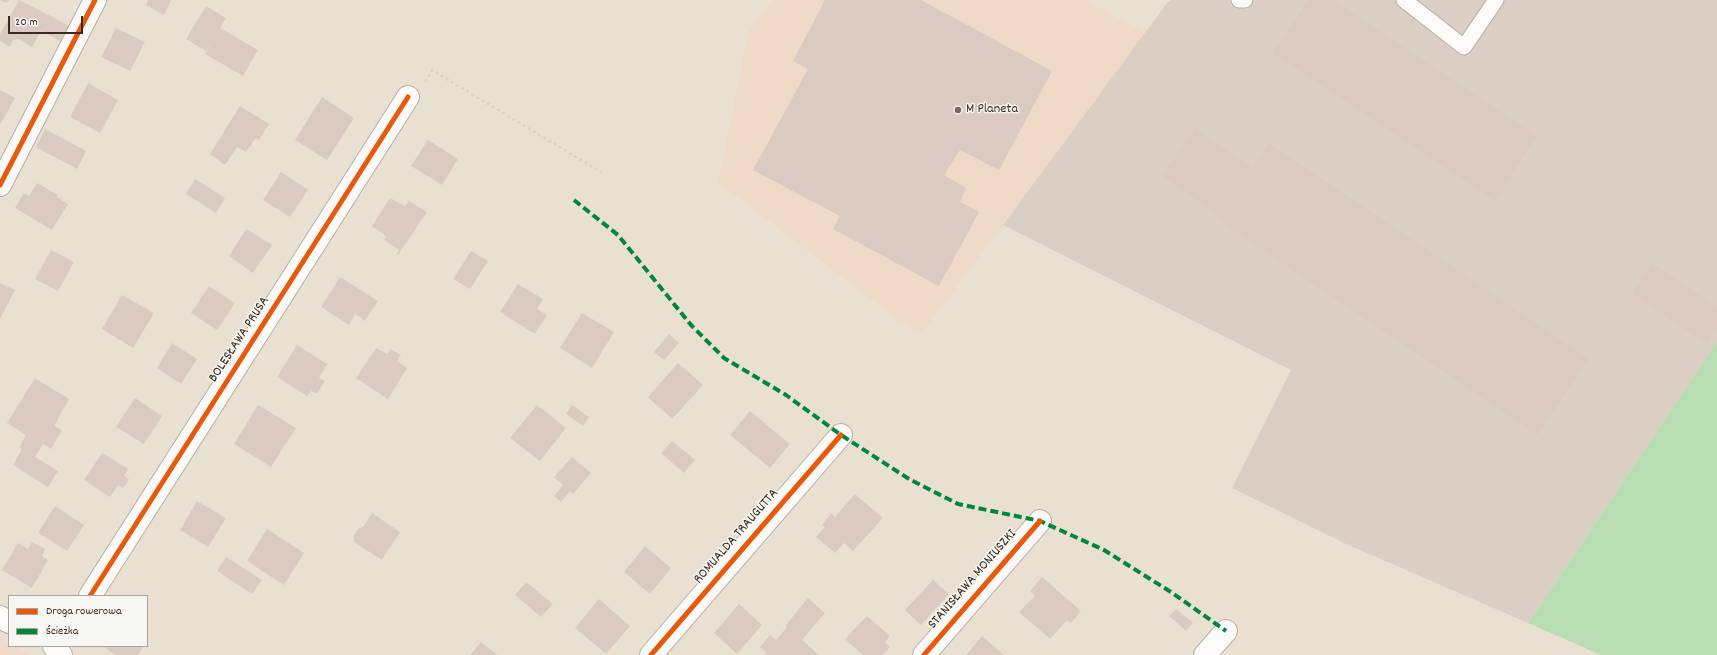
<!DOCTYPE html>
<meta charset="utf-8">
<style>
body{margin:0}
#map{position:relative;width:1717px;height:655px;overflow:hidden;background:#eae0d2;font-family:Dekko,sans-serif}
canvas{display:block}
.legend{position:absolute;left:8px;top:595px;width:140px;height:52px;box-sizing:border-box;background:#f6f6f2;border:1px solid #aba49d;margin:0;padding:5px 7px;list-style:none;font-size:12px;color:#3b2a1e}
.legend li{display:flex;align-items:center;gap:8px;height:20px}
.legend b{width:20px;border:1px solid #aba49d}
.scale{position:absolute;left:8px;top:16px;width:75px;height:18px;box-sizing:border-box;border:2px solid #3b2a1e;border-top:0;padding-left:5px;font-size:12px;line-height:14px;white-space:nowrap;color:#3b2a1e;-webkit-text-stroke:3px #f6f6f2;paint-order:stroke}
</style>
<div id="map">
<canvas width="1717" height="655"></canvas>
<ul class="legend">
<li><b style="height:5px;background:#e8590c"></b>Droga rowerowa</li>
<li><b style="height:5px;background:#00873e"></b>Ścieżka</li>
</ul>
<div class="scale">20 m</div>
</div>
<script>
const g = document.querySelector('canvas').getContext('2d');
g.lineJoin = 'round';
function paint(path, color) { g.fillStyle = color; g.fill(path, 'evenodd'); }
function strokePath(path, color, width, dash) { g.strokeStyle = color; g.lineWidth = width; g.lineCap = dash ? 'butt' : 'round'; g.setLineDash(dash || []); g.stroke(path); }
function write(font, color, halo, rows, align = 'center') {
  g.font = font + ' Dekko,sans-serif'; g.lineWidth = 3; g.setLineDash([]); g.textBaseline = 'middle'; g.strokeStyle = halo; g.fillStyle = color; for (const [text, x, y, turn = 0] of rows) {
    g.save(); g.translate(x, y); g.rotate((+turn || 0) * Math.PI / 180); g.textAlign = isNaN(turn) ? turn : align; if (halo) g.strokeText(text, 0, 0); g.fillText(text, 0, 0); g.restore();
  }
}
paint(new Path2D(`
 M 772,0 L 1085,0 L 1146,33 L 923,332 L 898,320 L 718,182 L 749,31 Z
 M 0,639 L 9,644 L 9,646 L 13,646 L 30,655 L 0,655 Z`), '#eedac6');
paint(new Path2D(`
 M 1171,0 L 1717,0 L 1717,342 L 1528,623 L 1346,544 L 1232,488 L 1291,370 L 1003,225 L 1167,3 Z`), '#dbcfc5');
paint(new Path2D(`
 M 1717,342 L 1717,655 L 1601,655 L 1528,623 Z`), '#b8ddb2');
paint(new Path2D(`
 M 0,0 L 9,0 L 7,3 Z
 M 19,0 L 70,26 L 62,42 L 41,31 L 32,47 L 18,39 L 13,40 L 10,47 L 0,41 L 0,34 Z
 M 148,0 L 171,0 L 164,15 L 146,5 Z
 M 825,0 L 921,0 L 1052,71 L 999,170 L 960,150 L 944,175 L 966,188 L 960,202 L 979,212 L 939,286 L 833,229 L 840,216 L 753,170 L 808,69 L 793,61 Z
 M 1308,0 L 1333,0 L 1537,136 L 1495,201 L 1273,53 Z
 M 206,6 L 226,18 L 220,28 L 258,50 L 243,76 L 205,54 L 212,42 L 206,51 L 186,39 Z
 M 116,28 L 145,42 L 130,71 L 101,57 Z
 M 88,83 L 118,100 L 100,133 L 70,117 Z
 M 0,90 L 15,98 L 0,125 Z
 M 322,97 L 354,118 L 327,160 L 295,140 Z
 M 240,106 L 269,124 L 259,140 L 256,138 L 246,152 L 237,147 L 225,165 L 210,154 Z
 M 1195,128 L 1252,168 L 1269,143 L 1589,359 L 1537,435 L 1217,219 L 1220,216 L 1162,176 Z
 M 45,129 L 86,151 L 77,169 L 36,147 Z
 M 428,140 L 458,159 L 442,185 L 411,166 Z
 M 281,172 L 308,190 L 290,217 L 263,200 Z
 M 195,179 L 225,198 L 216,213 L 186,194 Z
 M 37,183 L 58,195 L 57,197 L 68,204 L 52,230 L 15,208 L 24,193 L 29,196 Z
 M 390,198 L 405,206 L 409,201 L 427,212 L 398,255 L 397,254 L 399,250 L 384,240 L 386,236 L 372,226 Z
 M 246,229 L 272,245 L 253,273 L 229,256 Z
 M 51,250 L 74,262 L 58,291 L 35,279 Z
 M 471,251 L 488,261 L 470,289 L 453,279 Z
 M 1652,263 L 1717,307 L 1717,329 L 1707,344 L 1632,293 Z
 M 340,277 L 378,301 L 365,321 L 355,314 L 349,325 L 321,307 Z
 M 0,283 L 15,290 L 0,319 Z
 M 518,284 L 543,299 L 537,309 L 547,315 L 535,334 L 500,312 Z
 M 209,286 L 235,303 L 217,330 L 191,313 Z
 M 122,295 L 154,313 L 133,348 L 102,329 Z
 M 582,313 L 614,332 L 592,368 L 560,348 Z
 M 669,334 L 679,343 L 664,360 L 654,352 Z
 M 172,343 L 197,359 L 181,384 L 157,368 Z
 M 297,345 L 327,364 L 319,378 L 325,381 L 317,394 L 311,391 L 307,396 L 277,377 Z
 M 376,348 L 387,354 L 391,349 L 401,355 L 397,361 L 407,368 L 388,399 L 356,378 Z
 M 678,363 L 703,385 L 672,419 L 648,397 Z
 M 35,378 L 69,399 L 54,426 L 62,430 L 51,449 L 43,444 L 35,457 L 58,471 L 48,487 L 13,465 L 22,449 L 19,448 L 26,435 L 7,423 Z
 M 135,398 L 162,416 L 144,444 L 116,427 Z
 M 258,405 L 296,428 L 271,467 L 234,444 Z
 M 537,405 L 566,428 L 540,461 L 510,438 Z
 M 572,405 L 589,417 L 583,426 L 566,414 Z
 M 750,411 L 790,444 L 770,468 L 730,435 Z
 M 672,441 L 695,460 L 684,473 L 661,453 Z
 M 102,453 L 128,469 L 124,476 L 129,479 L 123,488 L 118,485 L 110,497 L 84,480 Z
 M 572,457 L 591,473 L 573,494 L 570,491 L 561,502 L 554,496 L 563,485 L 554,477 Z
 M 855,494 L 883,518 L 853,551 L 844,543 L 835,553 L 816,537 L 825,527 L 822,525 L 831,513 L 835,517 Z
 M 197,501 L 226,518 L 208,547 L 180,530 Z
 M 55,506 L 84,525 L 67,551 L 38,533 Z
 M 372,513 L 400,532 L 382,560 L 354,542 L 354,535 L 358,529 L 364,526 Z
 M 267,529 L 304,553 L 284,585 L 247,561 Z
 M 32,542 L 45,549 L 42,556 L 48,560 L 32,588 L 2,570 L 18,543 L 28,549 Z
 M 645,546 L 671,568 L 650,594 L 624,572 Z
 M 226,557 L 262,580 L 252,594 L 217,571 Z
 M 1042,577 L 1081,611 L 1071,623 L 1067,620 L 1050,639 L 1019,612 L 1035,596 L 1030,591 Z
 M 933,580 L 949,594 L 921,625 L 905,610 Z
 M 526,582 L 553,604 L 541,617 L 515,595 Z
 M 808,598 L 825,613 L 789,655 L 764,655 L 766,653 L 760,647 L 770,635 L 776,640 L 787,627 L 786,625 Z
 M 599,599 L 630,626 L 606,654 L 575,628 Z
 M 739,604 L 762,625 L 737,654 L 714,633 Z
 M 1176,609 L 1193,623 L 1186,631 L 1169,616 Z
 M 867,616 L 890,636 L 885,642 L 890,647 L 882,655 L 863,655 L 845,639 Z
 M 982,636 L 1004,655 L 966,655 Z
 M 802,640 L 819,655 L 789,655 Z
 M 481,642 L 497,655 L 470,655 Z
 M 105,646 L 144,646 L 138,655 L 116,655 L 104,647 Z`), '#dacac2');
const lane = new Path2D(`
 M 1239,0 L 1245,0
 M 1404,0 L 1464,47 L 1496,0`);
const street = new Path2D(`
 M 0,185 L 95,0
 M 90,596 L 408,97
 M 0,617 L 9,622
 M 54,646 L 61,655
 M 651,655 L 841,435
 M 924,655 L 1040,521
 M 1205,655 L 1226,631`);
strokePath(lane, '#b6aea4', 17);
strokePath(street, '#b6aea4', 24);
strokePath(new Path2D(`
 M 425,82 L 432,70 L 601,172`), '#d5d2cd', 2.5, [3, 3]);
strokePath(lane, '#fcfaf8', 15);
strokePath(street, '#fcfaf8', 22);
strokePath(new Path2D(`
 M 574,200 L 618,235 L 691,325 L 724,358 L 786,395 L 841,435 L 909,479 L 958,504 L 1040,521 L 1104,550 L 1171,592 L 1226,631`), '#00873e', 4, [8, 4]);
strokePath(new Path2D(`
 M 0,185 L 95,0
 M 90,596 L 408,97
 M 651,655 L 841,435
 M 924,655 L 1040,521`), '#e8590c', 5);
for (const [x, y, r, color] of [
 [958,110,4,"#786a5d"]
]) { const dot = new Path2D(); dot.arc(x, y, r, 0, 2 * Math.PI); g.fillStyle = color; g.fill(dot); strokePath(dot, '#f6f6f2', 1.5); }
write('14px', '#3b2a1e', '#f6f6f2', [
 ["M Planeta",966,110]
], 'left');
write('14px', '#3b2a1e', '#f6f6f2', [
 ["BOLESŁAWA PRUSA",240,340,-57],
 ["ROMUALDA TRAUGUTTA",737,537,-49],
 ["STANISŁAWA MONIUSZKI",973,580,-49]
]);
</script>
